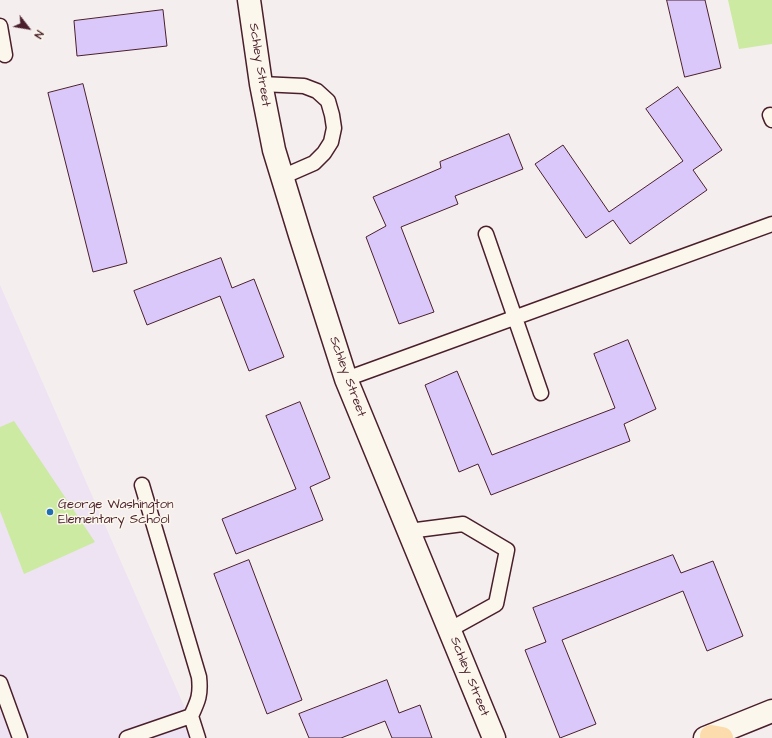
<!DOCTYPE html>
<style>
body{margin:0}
#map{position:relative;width:772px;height:738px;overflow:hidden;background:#f5eeef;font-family:"Architects Daughter",sans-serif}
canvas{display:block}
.north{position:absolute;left:8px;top:8px;width:40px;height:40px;-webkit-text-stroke:3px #fbf7ec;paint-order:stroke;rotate:121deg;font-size:11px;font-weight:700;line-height:16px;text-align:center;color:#4a1f2b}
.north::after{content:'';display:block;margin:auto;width:14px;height:18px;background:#4a1f2b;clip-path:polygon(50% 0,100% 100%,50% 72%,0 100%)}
</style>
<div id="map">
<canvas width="772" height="738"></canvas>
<div class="north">N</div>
</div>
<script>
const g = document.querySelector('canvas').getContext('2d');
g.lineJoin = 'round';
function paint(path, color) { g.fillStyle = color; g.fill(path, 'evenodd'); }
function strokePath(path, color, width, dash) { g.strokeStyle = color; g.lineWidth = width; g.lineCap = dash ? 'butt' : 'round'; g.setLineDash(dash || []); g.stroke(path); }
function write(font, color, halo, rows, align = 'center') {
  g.font = font + ' "Architects Daughter",sans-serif'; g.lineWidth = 3; g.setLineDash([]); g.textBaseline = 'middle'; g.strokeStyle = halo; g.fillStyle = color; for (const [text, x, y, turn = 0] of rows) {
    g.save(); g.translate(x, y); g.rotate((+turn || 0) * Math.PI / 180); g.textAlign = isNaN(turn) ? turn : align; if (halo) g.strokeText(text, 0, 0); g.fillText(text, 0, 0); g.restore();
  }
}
paint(new Path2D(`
 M 0,285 L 198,738 L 0,738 Z`), '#ede3f2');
paint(new Path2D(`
 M 728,0 L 772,0 L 772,44 L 739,49 Z
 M 14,421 L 95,542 L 24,574 L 0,511 L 0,427 Z`), '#cceaa2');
const building = new Path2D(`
 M 667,0 L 705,0 L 721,68 L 685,77 Z
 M 163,10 L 167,46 L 77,56 L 74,21 Z
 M 83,84 L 127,263 L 93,272 L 48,93 Z
 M 678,87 L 722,150 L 693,170 L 707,190 L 630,244 L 613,220 L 586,238 L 535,164 L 563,145 L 609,212 L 683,161 L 646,109 Z
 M 509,134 L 523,169 L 455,196 L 458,204 L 401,227 L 434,312 L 399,324 L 366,237 L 386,226 L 373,197 L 441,168 L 440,162 Z
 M 221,258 L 232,288 L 254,279 L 284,357 L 249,371 L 220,296 L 147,325 L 134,291 Z
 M 628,340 L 656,409 L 624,424 L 630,441 L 491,495 L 478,464 L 459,472 L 425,385 L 457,371 L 492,455 L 615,408 L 594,354 Z
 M 300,402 L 330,478 L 310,487 L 323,520 L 236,554 L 222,519 L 296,489 L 266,416 Z
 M 673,555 L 681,573 L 713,561 L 743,636 L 707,651 L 683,591 L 562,640 L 596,724 L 560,738 L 525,650 L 546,642 L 533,608 Z
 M 249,560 L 302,700 L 267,714 L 214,574 Z
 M 387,680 L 399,713 L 420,705 L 432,738 L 392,738 L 385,721 L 341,738 L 309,738 L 299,714 Z`);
paint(building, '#dbc8fa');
strokePath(building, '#4a1f2b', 1);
const lane = new Path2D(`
 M 0,26 L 5,55
 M 261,84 L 304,86 L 317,91 L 328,101 L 332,115 L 334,128 L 331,142 L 324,153 L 314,163 L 282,177
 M 770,115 L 772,120
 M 486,234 L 541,393
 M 346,379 L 772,224
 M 409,531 L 463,524 L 507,550 L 496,604 L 449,630
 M 0,683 L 20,738
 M 191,716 L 198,738
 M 127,738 L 191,716 C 198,701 201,695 199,677 L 142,485`);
const street = new Path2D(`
 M 249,0 L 261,84 L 274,150 L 300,235 L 346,379 L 494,738`);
const secondary = new Path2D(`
 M 705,738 L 772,711`);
const highway = new Path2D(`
 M 711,736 L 722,738`);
strokePath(lane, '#4a1f2b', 17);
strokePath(street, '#4a1f2b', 25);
strokePath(secondary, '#4a1f2b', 25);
strokePath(highway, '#4a1f2b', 25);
strokePath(lane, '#fbf7ec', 14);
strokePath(street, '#fbf7ec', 22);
strokePath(secondary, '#fbf7ec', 22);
strokePath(highway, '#fcdcac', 22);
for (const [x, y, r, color] of [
 [50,512,4,"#1f6fb2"]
]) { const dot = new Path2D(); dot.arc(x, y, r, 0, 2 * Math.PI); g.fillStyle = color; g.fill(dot); strokePath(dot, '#fbf7ec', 1.5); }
write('13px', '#4a1f2b', '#fbf7ec', [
 ["Schley Street",259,65,81],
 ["Schley Street",347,377,70],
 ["Schley Street",469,677,68]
]);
write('13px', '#4a1f2b', '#fbf7ec', [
 ["George Washington",58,505],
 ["Elementary School",58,520]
], 'left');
</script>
